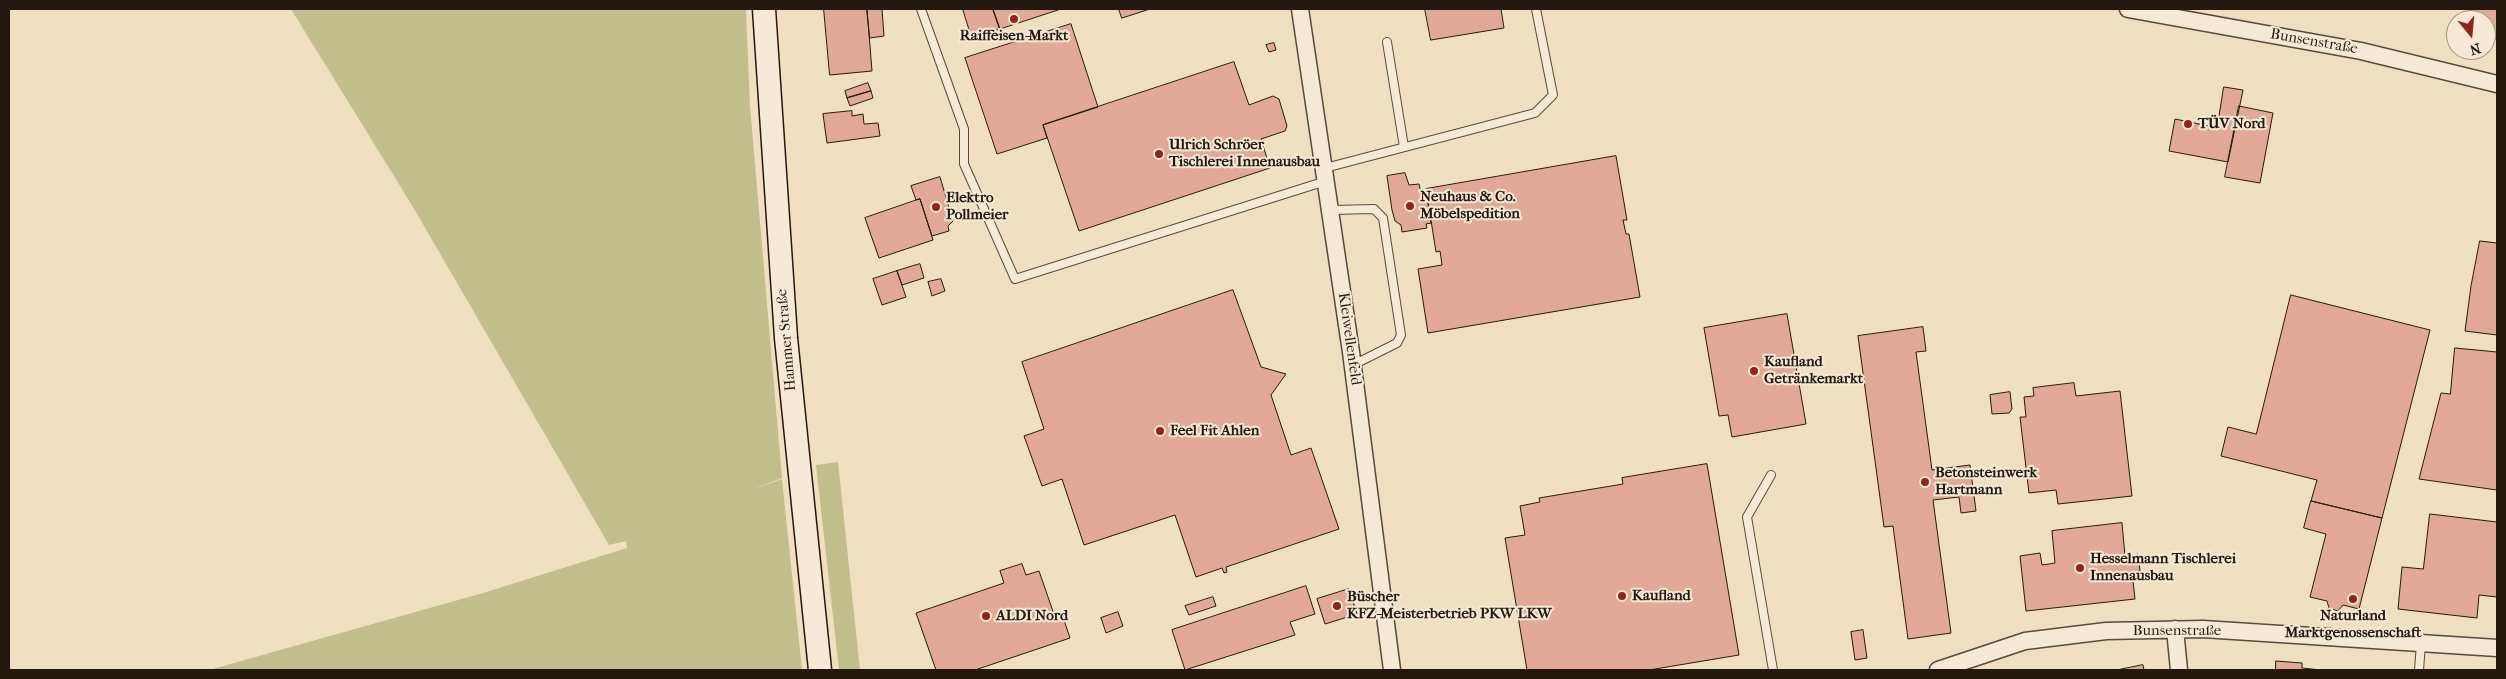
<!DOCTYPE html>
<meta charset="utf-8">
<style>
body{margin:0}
#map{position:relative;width:2506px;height:679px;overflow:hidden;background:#f1dfc2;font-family:"IM FELL French Canon",serif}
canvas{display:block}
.frame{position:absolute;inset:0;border:10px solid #24190e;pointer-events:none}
.north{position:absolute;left:2446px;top:10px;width:50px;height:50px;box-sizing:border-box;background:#f6ead7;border:1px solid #a29687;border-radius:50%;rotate:163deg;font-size:14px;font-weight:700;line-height:20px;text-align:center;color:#24190e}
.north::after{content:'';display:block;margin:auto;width:18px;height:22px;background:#8f2418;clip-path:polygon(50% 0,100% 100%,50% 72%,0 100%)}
</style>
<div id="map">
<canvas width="2506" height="679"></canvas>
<div class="frame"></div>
<div class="north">N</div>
</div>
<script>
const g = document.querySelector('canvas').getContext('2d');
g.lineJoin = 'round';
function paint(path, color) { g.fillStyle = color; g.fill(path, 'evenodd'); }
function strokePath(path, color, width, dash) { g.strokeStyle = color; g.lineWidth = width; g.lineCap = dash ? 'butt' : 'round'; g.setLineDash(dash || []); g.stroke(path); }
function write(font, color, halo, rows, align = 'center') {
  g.font = font + ' "IM FELL French Canon",serif'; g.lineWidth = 4; g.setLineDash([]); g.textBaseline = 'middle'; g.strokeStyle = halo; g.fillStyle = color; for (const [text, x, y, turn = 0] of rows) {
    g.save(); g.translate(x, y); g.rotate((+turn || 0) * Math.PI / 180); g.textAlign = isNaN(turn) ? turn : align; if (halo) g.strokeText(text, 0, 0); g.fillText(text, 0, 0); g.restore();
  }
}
paint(new Path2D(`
 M 291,9 L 746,9 L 750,106 L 782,478 L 749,491 L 782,479 L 802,670 L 209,670 L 483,593 L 627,548 L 626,541 L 609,545 L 413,207 Z
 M 838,462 L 860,670 L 839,670 L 816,465 Z`), '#c2bf8e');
const building = new Path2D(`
 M 824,9 L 867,9 L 872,71 L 830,75 Z
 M 867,9 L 882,9 L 884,36 L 870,38 Z
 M 963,9 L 993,9 L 1000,29 L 972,38 Z
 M 993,9 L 1061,9 L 1000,29 Z
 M 1119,9 L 1150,9 L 1122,18 Z
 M 1425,9 L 1501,9 L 1504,28 L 1431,40 Z
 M 2469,9 L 2497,9 L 2497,39 L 2486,37 L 2486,20 L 2467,20 Z
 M 1071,24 L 1098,107 L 1043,125 L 1047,138 L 997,154 L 965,58 Z
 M 1274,43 L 1276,50 L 1269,52 L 1266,45 Z
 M 1234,62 L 1249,105 L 1273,96 L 1279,99 L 1287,126 L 1285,131 L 1261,139 L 1270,168 L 1079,231 L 1043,125 Z
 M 868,83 L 871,91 L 847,98 L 845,91 Z
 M 2224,87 L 2243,90 L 2228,162 L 2169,151 L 2175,119 L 2209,126 L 2215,119 L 2218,120 Z
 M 871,91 L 873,98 L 850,106 L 847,98 Z
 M 2239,106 L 2273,113 L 2260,183 L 2225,177 Z
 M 852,111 L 852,116 L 863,114 L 864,124 L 878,123 L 880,136 L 827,143 L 823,114 Z
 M 1616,156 L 1627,220 L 1623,220 L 1626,234 L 1629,234 L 1640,297 L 1428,333 L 1418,269 L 1442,265 L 1440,251 L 1436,252 L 1426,189 Z
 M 1405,173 L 1409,185 L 1419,184 L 1421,193 L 1426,192 L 1431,223 L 1426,224 L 1427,228 L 1402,232 L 1401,225 L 1395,221 L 1392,210 L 1387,176 Z
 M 940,177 L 953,221 L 948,226 L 949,231 L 932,236 L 920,199 L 916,200 L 911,186 Z
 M 920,199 L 933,240 L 879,258 L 865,218 Z
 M 2480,241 L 2497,243 L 2497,335 L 2465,331 L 2471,286 Z
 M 920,264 L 924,278 L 902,285 L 897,271 Z
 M 897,271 L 906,297 L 882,305 L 873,279 Z
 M 941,279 L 945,291 L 932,296 L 928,282 Z
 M 1233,290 L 1261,367 L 1286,374 L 1271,395 L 1291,455 L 1311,448 L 1339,529 L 1226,567 L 1227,572 L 1224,573 L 1222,568 L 1196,577 L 1175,515 L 1084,545 L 1062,479 L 1042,486 L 1024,436 L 1044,429 L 1022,362 Z
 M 2291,295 L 2430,330 L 2382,518 L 2311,501 L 2317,480 L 2221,456 L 2228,427 L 2256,434 Z
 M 1787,314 L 1806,424 L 1732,437 L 1728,415 L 1719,416 L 1704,328 Z
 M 1923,327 L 1926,351 L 1916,352 L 1932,470 L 1970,465 L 1976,511 L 1961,513 L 1959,497 L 1933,500 L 1951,633 L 1908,639 L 1893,526 L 1884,527 L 1858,336 Z
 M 2455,348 L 2497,352 L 2497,490 L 2419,479 L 2441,393 L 2450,394 Z
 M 2074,383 L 2076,396 L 2120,391 L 2132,496 L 2058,504 L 2056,490 L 2029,493 L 2020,417 L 2026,417 L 2024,397 L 2034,396 L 2033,388 Z
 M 2010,392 L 2012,409 L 2009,413 L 1992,414 L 1990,395 Z
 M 1707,464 L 1739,655 L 1649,670 L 1527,670 L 1505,538 L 1525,535 L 1520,506 L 1540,502 L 1539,498 L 1623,484 L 1622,478 Z
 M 2311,501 L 2382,518 L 2359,609 L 2343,605 L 2338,611 L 2329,608 L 2327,601 L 2310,597 L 2326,534 L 2304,528 Z
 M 2430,514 L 2497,522 L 2497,597 L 2479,595 L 2477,618 L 2398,609 L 2402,567 L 2423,569 Z
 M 2122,523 L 2125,556 L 2138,554 L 2140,571 L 2132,572 L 2135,599 L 2026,611 L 2020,556 L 2040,553 L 2042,565 L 2055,563 L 2052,531 Z
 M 1022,564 L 1026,575 L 1039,571 L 1056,620 L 1063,617 L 1070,638 L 975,670 L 936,670 L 916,613 L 1004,583 L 1000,571 Z
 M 1306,586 L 1315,614 L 1290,622 L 1295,635 L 1185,670 L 1172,630 Z
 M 1349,589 L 1357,614 L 1325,624 L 1317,599 Z
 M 1213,597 L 1216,606 L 1189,615 L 1185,606 Z
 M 1118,612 L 1123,626 L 1106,633 L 1101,618 Z
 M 1863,630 L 1867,658 L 1855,660 L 1851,632 Z
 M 2276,661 L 2302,663 L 2302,668 L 2321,670 L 2276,670 Z
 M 2143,665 L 2144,670 L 2117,670 Z`);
paint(building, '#e2a998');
strokePath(building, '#24190e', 1);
const service = new Path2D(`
 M 921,9 L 964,129 L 964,164 L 1015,279 L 1326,181
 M 1387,42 L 1404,147
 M 1325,168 L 1535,113 L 1553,95 L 1536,9
 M 1332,210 L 1374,209 L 1383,218 L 1401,335 L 1397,343 L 1353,365
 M 1771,475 L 1747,517 L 1773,670
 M 2419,670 L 2421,644`);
const minor = new Path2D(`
 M 1300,9 L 1351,352 L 1392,670
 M 2128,9 L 2361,51 L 2497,84
 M 2175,629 L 2179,670
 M 1938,670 L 2025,641 L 2106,631 L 2203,629 L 2497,648`);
const secondary = new Path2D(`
 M 764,9 L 786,338 L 820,670`);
strokePath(service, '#574a3b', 10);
strokePath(minor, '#574a3b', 19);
strokePath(secondary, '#24190e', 25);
strokePath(service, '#f6ead7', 8);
strokePath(minor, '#f6ead7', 16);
strokePath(secondary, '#f6ead7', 22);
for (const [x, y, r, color] of [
 [1014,19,5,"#8f2418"],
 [2188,124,5,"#8f2418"],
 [1159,154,5,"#8f2418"],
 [1410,206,5,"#8f2418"],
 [936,207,5,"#8f2418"],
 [1754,371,5,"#8f2418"],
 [1160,431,5,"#8f2418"],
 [1925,482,5,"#8f2418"],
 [2080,568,5,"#8f2418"],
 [1622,596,5,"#8f2418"],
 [2353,599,5,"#8f2418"],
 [1337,606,5,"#8f2418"],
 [986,616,5,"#8f2418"]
]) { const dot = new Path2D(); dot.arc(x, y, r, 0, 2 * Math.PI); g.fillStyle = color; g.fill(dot); strokePath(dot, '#f6ead7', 2); }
write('bold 15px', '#24190e', '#f6ead7', [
 ["Raiffeisen-Markt",1014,36,"center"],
 ["TÜV Nord",2198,124],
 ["Ulrich Schröer",1169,145],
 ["Tischlerei Innenausbau",1169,162],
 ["Neuhaus & Co.",1420,197],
 ["Möbelspedition",1420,214],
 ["Elektro",946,198],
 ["Pollmeier",946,215],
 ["Kaufland",1764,362],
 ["Getränkemarkt",1764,379],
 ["Feel Fit Ahlen",1170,431],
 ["Betonsteinwerk",1935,473],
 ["Hartmann",1935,490],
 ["Hesselmann Tischlerei",2090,559],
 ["Innenausbau",2090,576],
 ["Kaufland",1632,596],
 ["Büscher",1347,597],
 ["KFZ-Meisterbetrieb PKW LKW",1347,614],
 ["ALDI Nord",996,616],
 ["Naturland",2353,616,"center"],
 ["Marktgenossenschaft",2353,633,"center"]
], 'left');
write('15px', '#24190e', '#f6ead7', [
 ["Bunsenstraße",2314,42,10],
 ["Kleiwellenfeld",1349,339,82],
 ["Hammer Straße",787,340,-95],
 ["Bunsenstraße",2177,631]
]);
</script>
